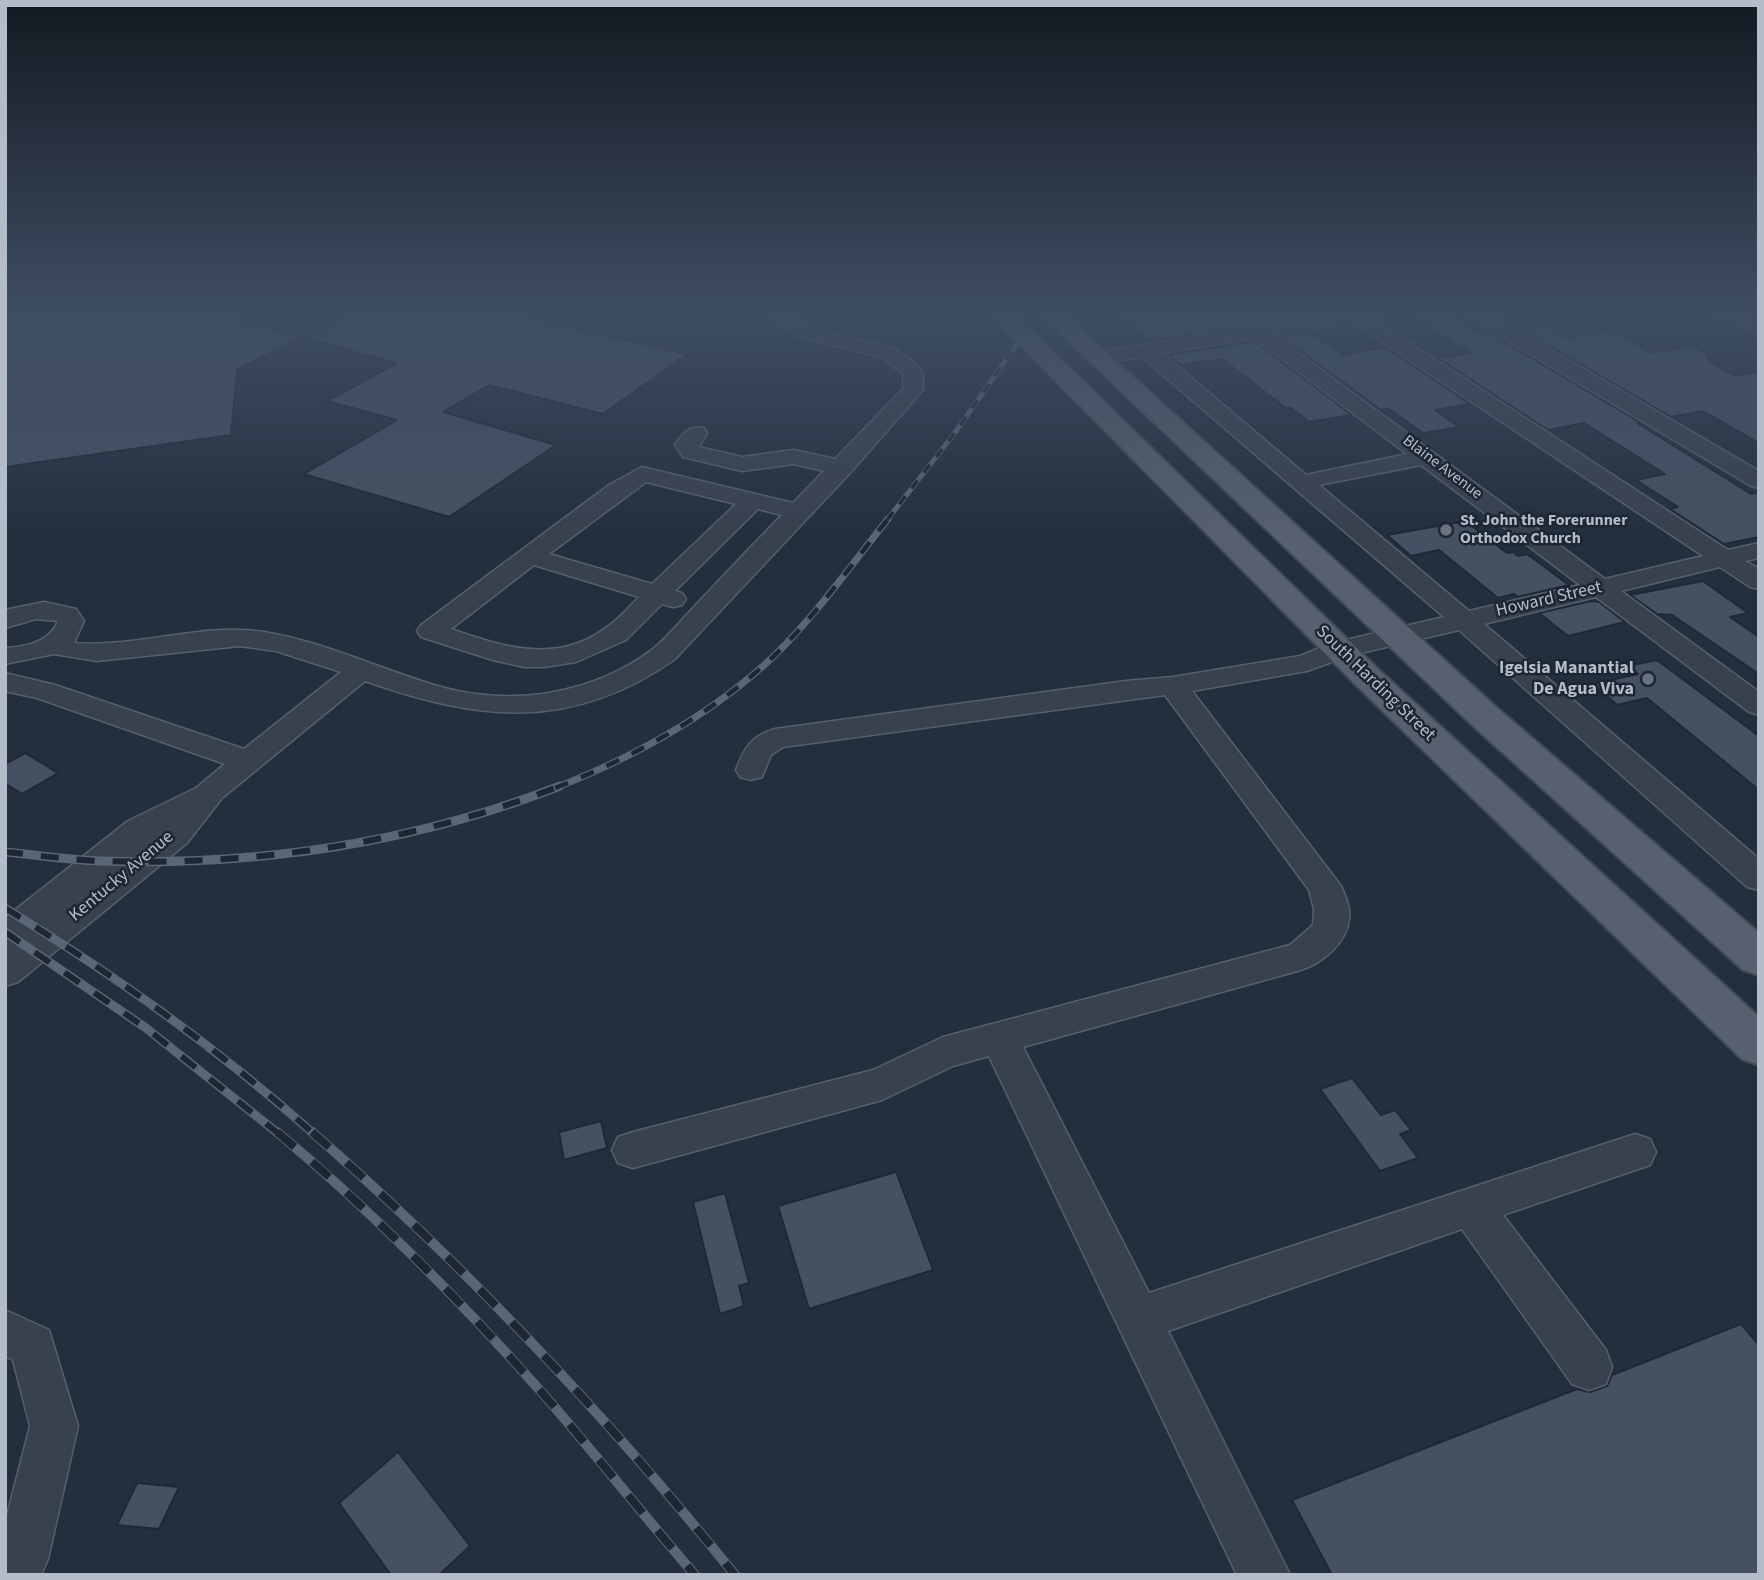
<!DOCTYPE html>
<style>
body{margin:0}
#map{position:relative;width:1764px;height:1580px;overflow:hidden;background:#242f3e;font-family:"Source Sans 3",sans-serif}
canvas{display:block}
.frame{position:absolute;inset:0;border:7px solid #b4bcc9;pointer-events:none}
</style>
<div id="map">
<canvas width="1764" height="1580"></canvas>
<div class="frame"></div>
</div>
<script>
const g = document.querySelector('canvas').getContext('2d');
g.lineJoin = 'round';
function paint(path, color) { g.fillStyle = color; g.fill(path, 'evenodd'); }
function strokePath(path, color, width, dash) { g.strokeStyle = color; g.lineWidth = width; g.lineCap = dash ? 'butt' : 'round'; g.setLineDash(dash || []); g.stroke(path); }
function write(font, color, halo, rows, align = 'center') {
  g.font = font + ' "Source Sans 3",sans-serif'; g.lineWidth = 5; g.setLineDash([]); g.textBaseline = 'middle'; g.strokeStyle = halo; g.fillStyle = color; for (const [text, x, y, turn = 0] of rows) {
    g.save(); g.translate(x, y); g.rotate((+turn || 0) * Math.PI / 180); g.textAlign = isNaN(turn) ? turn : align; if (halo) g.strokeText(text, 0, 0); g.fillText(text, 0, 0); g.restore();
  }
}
const building = new Path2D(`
 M 5,313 L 242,313 L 241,322 L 301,337 L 237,370 L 231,435 L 5,467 Z
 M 360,313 L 501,313 L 687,354 L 603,414 L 489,385 L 443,412 L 556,445 L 449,517 L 304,474 L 397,420 L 327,401 L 397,363 L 305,338 Z
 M 1116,313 L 1209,313 L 1226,328 L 1148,341 Z
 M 1238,313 L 1284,313 L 1292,318 L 1256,324 Z
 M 1408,313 L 1448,313 L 1484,335 L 1491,334 L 1639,422 L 1637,423 L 1751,494 L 1759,492 L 1759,537 L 1724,544 L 1670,509 L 1678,507 L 1636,480 L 1665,474 L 1584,423 L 1548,430 L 1438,358 L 1471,353 Z
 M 1545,326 L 1566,338 L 1610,331 L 1652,353 L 1692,346 L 1706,353 L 1710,362 L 1735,376 L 1759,372 L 1759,443 L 1703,411 L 1671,417 L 1521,329 Z
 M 1310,332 L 1342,355 L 1385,347 L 1470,404 L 1435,410 L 1459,427 L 1423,433 L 1389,409 L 1381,410 L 1281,337 Z
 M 1250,342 L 1261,346 L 1352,415 L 1309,422 L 1291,408 L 1286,408 L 1222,359 L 1181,365 L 1168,355 Z
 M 1460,522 L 1464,525 L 1469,524 L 1507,553 L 1513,552 L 1518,556 L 1527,554 L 1569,585 L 1518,597 L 1514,594 L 1498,598 L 1439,550 L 1411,556 L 1387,535 Z
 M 1703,581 L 1748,613 L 1730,617 L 1759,637 L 1759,674 L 1672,615 L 1657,614 L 1630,595 Z
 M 1591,601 L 1599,602 L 1625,622 L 1568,636 L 1539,613 Z
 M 1657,660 L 1759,736 L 1759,790 L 1647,698 L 1617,705 L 1593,684 L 1638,674 L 1628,666 Z
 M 25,753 L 58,773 L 22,794 L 5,783 L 5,764 Z
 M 1352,1078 L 1381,1115 L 1395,1110 L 1411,1130 L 1400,1134 L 1418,1158 L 1380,1171 L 1320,1089 Z
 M 601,1121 L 607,1148 L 564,1160 L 559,1132 Z
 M 896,1172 L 933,1270 L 809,1309 L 778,1206 Z
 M 725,1193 L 749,1283 L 739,1286 L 744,1306 L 720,1314 L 693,1202 Z
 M 1741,1324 L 1759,1345 L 1759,1575 L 1332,1575 L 1292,1500 L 1577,1389 L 1590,1392 L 1607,1386 L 1612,1375 Z
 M 398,1452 L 470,1546 L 439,1575 L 391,1575 L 339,1503 Z
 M 137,1483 L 179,1487 L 159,1529 L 117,1525 Z`);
paint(building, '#455162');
strokePath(building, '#1f2835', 2);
const minor = new Path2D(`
 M 763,313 C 771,313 783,311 790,313 C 801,317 807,328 818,331 C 855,342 899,338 923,373 L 923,390 L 850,473 L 675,659 C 571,732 479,721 365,681 L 222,798 L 187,843 L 18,982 L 5,986 L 5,918 L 128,821 L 196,788 L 225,764 L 37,698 L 5,691 L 5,673 L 55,685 L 244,749 L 341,672 L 276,651 L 240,646 L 97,661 L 54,654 L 5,664 L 5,648 C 25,647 50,642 58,621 L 36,619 L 5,628 L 5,610 L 44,602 L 76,609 L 84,621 L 74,643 C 138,648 201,622 264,632 C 325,642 382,670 441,687 C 512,707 594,694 653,649 C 668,637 681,620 694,607 C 723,576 752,545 782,515 L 758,509 L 675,591 L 682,593 L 686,599 L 682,605 L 673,607 L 662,604 L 626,640 L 576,662 L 544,667 L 524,667 L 493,660 L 421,637 L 417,631 L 421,625 L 609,485 L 642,467 L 793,503 L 824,471 L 794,464 L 742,471 L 683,457 L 675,445 C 683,433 689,425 704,428 L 707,433 L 699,447 L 742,457 L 794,450 L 835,459 L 903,389 L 903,374 L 886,360 L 873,355 L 798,337 ZM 646,482 L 736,504 L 652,584 L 549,554 ZM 534,565 L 639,597 C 629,607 619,619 607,627 C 558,665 503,647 451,629 Z
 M 1212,313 L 1233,313 L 1255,327 L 1339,313 L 1382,313 L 1380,317 L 1373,319 L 1728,550 L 1759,543 L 1759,558 L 1745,561 L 1759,569 L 1759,589 L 1750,587 L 1720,567 L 1621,591 L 1759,692 L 1759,715 L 1749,712 L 1596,597 L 1484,624 L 1759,859 L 1759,890 L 1747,887 L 1459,630 L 1348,656 L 1307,671 L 1192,691 L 1341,886 C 1345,896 1351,907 1349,919 C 1347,943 1322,963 1301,970 L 1023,1047 L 1149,1293 L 1635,1134 L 1650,1139 L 1656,1152 L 1650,1165 L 1503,1215 L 1606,1350 L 1612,1367 L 1606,1384 L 1589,1390 L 1572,1384 L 1462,1229 L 1168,1331 L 1290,1575 L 1237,1575 L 989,1056 L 953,1066 L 882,1100 L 633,1168 L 618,1163 L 612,1150 L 618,1137 L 633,1132 L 873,1070 L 943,1037 L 1290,945 L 1313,925 L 1314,909 L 1309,890 L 1165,695 L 783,747 L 771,755 L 762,777 L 751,780 L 740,777 L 736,770 C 744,748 751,736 775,729 L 1126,681 L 1173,677 L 1300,656 L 1329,644 L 1444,617 L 1142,357 L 1098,364 L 1091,362 L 1088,358 L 1091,354 L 1098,352 L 1232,330 ZM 1352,322 L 1703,556 L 1605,579 L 1274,335 ZM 1250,339 L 1262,344 L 1407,454 L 1306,475 L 1162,353 ZM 1421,465 L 1580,585 L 1469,611 L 1319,485 Z
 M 1466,313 L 1488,313 L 1759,471 L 1759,488 L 1751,486 L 1468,317 Z
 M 1716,313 L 1739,313 L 1759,322 L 1759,336 L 1718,317 Z
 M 5,1310 L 49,1330 L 78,1426 L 48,1559 L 41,1575 L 5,1575 L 5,1523 L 30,1426 L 13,1360 L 5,1356 Z`);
const major = new Path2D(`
 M 989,313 L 1013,313 L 1381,672 L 1759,1017 L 1759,1065 L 1742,1059 L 1357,686 Z
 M 1039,313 L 1063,313 L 1496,707 L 1759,933 L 1759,975 L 1743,970 L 1470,723 Z`);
strokePath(minor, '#565f6c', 3);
strokePath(major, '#414a57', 4);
paint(minor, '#38414e');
paint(major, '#56606e');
const railFar3 = new Path2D(`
 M 887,520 L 954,434 L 1017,344`);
const railFar2 = new Path2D(`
 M 555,788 C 634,757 713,714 775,655 C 817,614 851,565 888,519`);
const railFar1 = new Path2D(`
 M 5,852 C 37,855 69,860 100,861 C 257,866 414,843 560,786
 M 5,908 C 117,977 215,1046 314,1134
 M 5,932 L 146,1028 L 279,1134`);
const rail = new Path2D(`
 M 277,1132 C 373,1212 462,1302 545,1396 C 596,1455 644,1516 695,1575
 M 312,1132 C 466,1266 607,1417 735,1575`);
strokePath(railFar3, '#5a6575', 5);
strokePath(railFar2, '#5a6575', 7);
strokePath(railFar1, '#5a6575', 9);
strokePath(rail, '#5a6575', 10);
strokePath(railFar3, '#1d2633', 3.5, [10]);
strokePath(railFar2, '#1d2633', 4.5, [14]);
strokePath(railFar1, '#1d2633', 6, [18]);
strokePath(rail, '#1d2633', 8, [23]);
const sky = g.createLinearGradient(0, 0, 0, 534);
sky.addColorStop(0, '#141a22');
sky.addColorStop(0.59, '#3f4d63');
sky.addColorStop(1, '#3f4d6300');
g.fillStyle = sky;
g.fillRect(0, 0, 1764, 534);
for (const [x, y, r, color] of [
 [1446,530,7,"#6b7280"],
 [1648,679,7,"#6b7280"]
]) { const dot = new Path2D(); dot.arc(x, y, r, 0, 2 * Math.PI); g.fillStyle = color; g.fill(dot); strokePath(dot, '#1d2633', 2.5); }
write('16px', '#b4bcc9', '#1d2633', [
 ["Blaine Avenue",1442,468,37]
]);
write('bold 16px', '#b4bcc9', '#1d2633', [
 ["St. John the Forerunner",1460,521],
 ["Orthodox Church",1460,539]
], 'left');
write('18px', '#b4bcc9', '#1d2633', [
 ["Howard Street",1549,600,-13],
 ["South Harding Street",1375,684,44],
 ["Kentucky Avenue",122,877,-40]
]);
write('bold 18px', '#b4bcc9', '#1d2633', [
 ["Igelsia Manantial",1634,669],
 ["De Agua Viva",1634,690]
], 'right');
</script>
